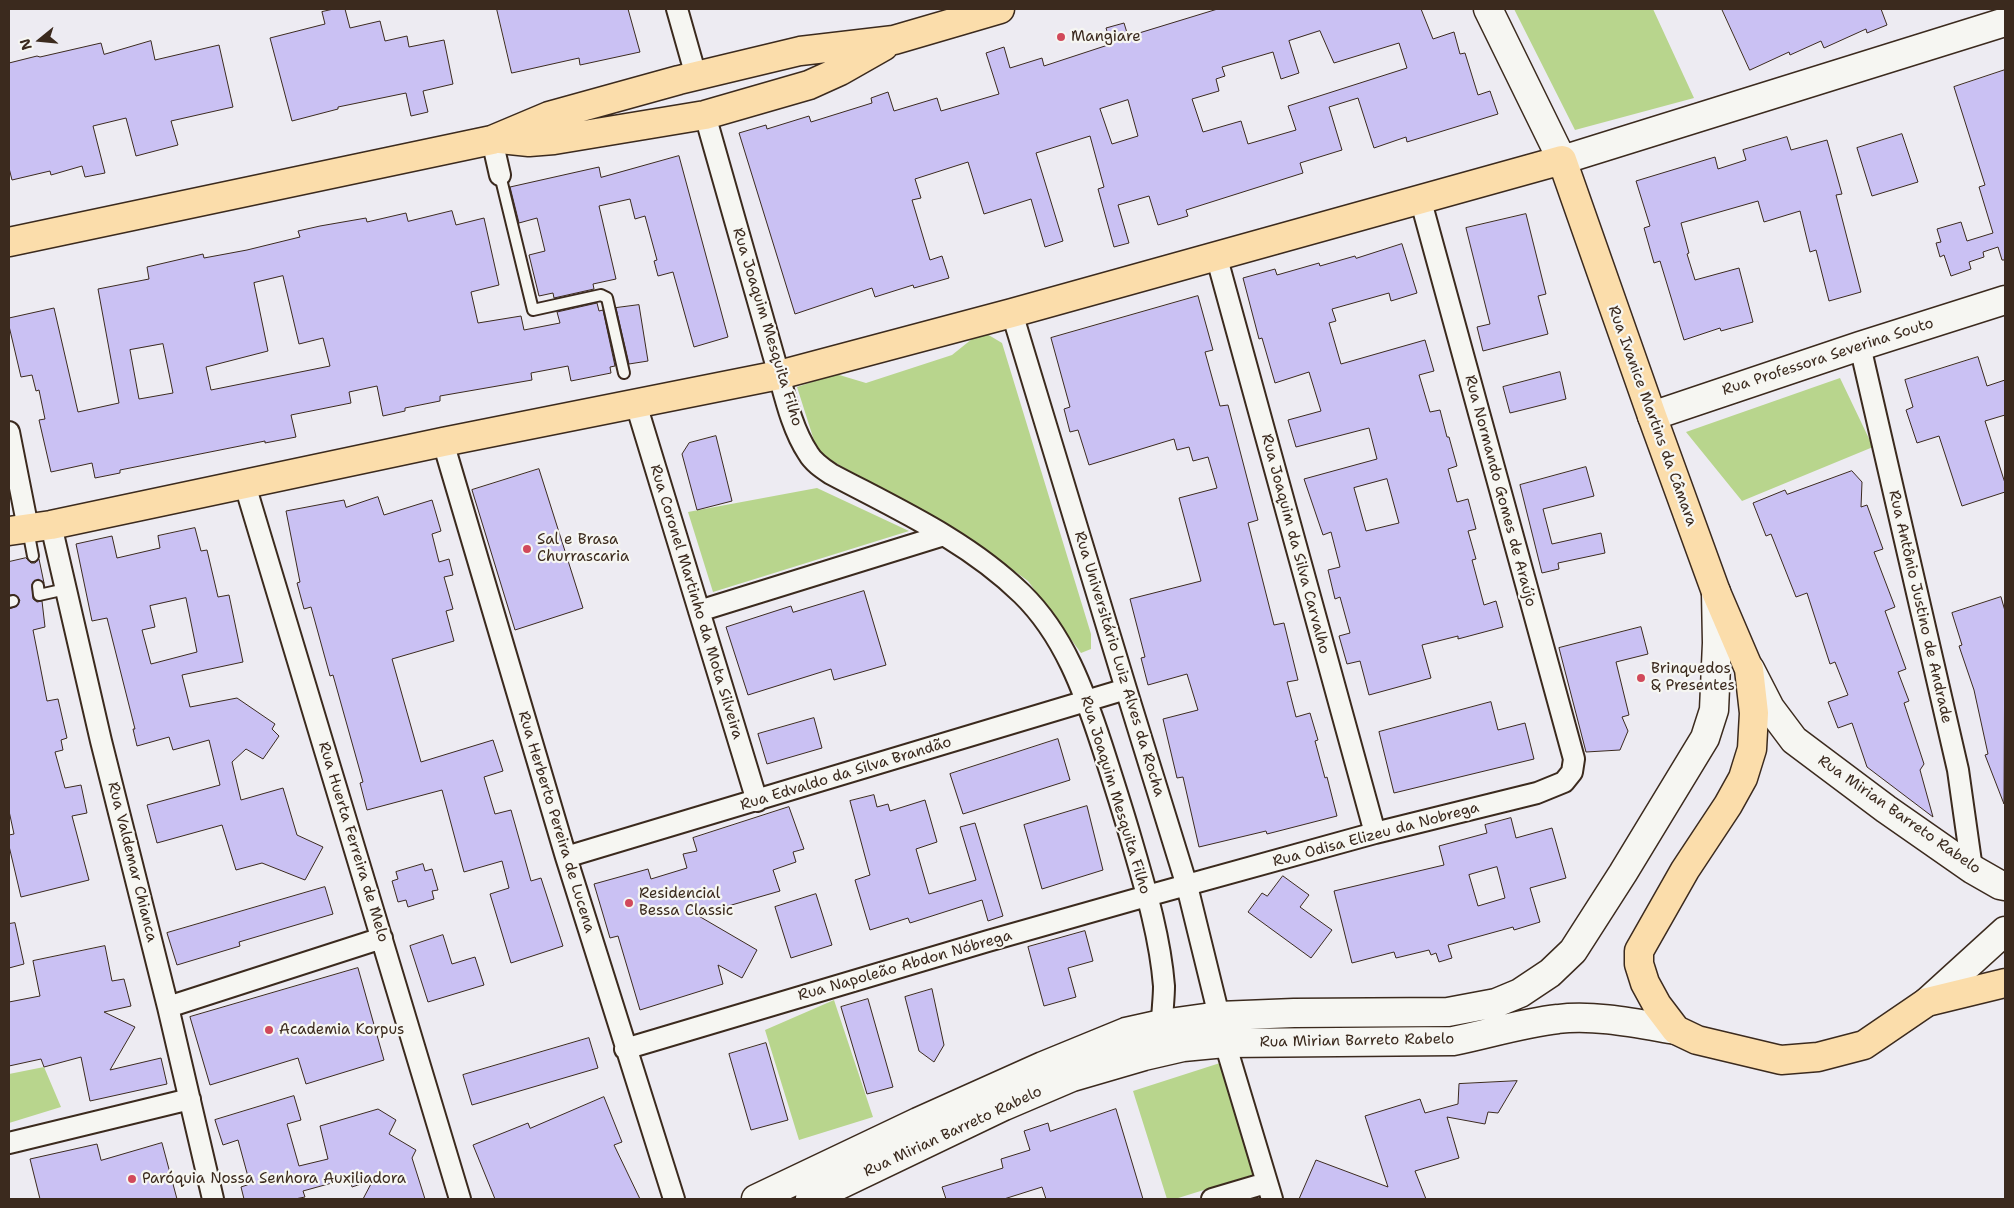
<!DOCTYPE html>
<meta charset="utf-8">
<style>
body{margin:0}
#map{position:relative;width:2014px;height:1208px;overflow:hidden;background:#edebf2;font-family:"Shantell Sans",sans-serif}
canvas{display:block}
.frame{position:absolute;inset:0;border:10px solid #3b2a1e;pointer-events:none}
.north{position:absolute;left:15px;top:15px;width:50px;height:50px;-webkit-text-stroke:4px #f6f6f2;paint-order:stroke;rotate:253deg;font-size:14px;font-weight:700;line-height:20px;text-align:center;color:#3b2a1e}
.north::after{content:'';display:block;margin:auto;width:18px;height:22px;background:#3b2a1e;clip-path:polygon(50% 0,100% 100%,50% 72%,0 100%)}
</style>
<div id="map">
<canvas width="2014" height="1208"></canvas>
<div class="frame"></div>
<div class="north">N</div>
</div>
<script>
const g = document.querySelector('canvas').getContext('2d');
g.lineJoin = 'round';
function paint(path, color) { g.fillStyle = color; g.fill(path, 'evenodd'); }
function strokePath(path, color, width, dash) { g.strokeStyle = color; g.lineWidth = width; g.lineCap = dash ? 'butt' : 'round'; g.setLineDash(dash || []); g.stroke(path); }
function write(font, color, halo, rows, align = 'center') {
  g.font = font + ' "Shantell Sans",sans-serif'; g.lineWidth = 4.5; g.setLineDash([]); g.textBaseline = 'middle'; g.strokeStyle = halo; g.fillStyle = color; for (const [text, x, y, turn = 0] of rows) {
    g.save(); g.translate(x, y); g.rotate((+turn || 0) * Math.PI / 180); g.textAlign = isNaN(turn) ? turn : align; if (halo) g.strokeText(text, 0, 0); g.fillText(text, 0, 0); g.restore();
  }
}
paint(new Path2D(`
 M 1514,9 L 1653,9 L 1694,98 L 1575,130 Z
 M 982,331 L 1002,343 L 1091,634 L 1091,649 L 1081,653 L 1028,581 L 973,541 L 818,453 L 797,387 L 836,374 L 866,383 L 952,355 Z
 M 1840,378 L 1873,447 L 1742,501 L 1686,432 Z
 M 817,488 L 909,531 L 713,592 L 688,512 Z
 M 834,1000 L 873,1117 L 799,1140 L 765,1030 Z
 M 1220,1063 L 1255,1174 L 1175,1199 L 1167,1199 L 1133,1091 Z
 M 44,1067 L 61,1107 L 9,1123 L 9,1074 Z`), '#b8d58d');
const building = new Path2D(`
 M 334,9 L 345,9 L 350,28 L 380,21 L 385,41 L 407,36 L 409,47 L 444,40 L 453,84 L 423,91 L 428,112 L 411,116 L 406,93 L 338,107 L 338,109 L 292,121 L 270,38 L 325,24 L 322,12 Z
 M 497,9 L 628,9 L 640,52 L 580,65 L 579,58 L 512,73 Z
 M 1218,9 L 1421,9 L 1433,39 L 1454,32 L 1460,54 L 1465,53 L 1478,95 L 1490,91 L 1498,114 L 1407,142 L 1406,137 L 1374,148 L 1358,98 L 1329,107 L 1342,150 L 1300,163 L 1303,173 L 1186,210 L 1188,216 L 1158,225 L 1149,196 L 1118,205 L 1129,243 L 1114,247 L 1098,189 L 1104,187 L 1090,136 L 1036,153 L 1063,241 L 1045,247 L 1031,199 L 984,214 L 968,162 L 915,179 L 921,198 L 912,200 L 930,260 L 942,256 L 949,278 L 914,288 L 913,285 L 875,297 L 872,288 L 795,314 L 739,133 L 766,125 L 767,129 L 809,116 L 811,122 L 872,103 L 871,98 L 888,92 L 894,111 L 937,98 L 941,111 L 999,94 L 986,53 L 1004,47 L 1010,68 L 1042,58 L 1044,66 L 1111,44 L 1106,28 L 1124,23 L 1128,36 ZM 1320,31 L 1334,63 L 1399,43 L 1407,68 L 1288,106 L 1296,130 L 1248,144 L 1241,121 L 1203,132 L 1192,99 L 1219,91 L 1216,79 L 1225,76 L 1222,67 L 1273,52 L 1281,79 L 1299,73 L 1289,41 ZM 1128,100 L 1138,136 L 1112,144 L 1100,109 Z
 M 1722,9 L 1881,9 L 1887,25 L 1867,33 L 1866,29 L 1824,48 L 1821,41 L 1790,55 L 1789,52 L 1750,70 Z
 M 151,41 L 155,60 L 219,45 L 233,107 L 171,121 L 178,145 L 136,156 L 126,118 L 93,126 L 105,173 L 85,177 L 82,166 L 51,175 L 50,171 L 12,180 L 9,168 L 9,63 L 37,56 L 40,57 L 101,43 L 104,54 Z
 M 2005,70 L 2005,260 L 2002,260 L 1998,247 L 1983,252 L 1984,257 L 1969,262 L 1971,269 L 1951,276 L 1944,255 L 1940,257 L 1936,243 L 1941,242 L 1937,229 L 1961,222 L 1967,241 L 1993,233 L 1979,187 L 1985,185 L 1954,87 Z
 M 1902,134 L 1918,182 L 1872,196 L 1857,148 Z
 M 1787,137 L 1791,150 L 1827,140 L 1842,194 L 1836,195 L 1861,292 L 1829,301 L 1816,250 L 1810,252 L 1800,211 L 1764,222 L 1758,201 L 1681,223 L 1689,253 L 1687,254 L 1695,280 L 1739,268 L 1753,322 L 1721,331 L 1720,328 L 1684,340 L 1660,261 L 1654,263 L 1644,228 L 1650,226 L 1636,181 L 1715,157 L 1718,169 L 1746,160 L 1743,150 Z
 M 679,156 L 728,337 L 694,347 L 673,272 L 658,276 L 654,261 L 657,260 L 645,216 L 635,219 L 630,199 L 599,206 L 616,279 L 593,284 L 594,289 L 554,298 L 553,293 L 539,296 L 529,255 L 545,251 L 537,218 L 519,223 L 510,187 L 599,167 L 601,177 Z
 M 452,211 L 456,225 L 484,218 L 499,285 L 471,292 L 478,323 L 521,316 L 524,330 L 560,323 L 557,312 L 597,303 L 599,311 L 603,310 L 615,366 L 610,367 L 611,373 L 571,381 L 568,366 L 531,373 L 532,380 L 440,396 L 440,401 L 405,408 L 405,411 L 383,416 L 377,386 L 349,392 L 351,403 L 291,415 L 296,437 L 265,443 L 265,441 L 120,470 L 120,473 L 95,478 L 92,463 L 51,472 L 39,420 L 45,419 L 39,390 L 36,391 L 32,375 L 21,377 L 9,326 L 9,318 L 54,308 L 78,412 L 119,403 L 98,289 L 149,279 L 147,267 L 203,254 L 204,258 L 247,250 L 300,237 L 298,231 L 320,226 L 366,218 L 367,222 L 406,213 L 408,221 ZM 283,276 L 299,344 L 323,338 L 330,366 L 211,390 L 206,367 L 268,351 L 254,283 ZM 163,344 L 173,393 L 139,399 L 130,350 Z
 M 1526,214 L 1546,294 L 1538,296 L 1548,334 L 1483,351 L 1477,327 L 1490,324 L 1466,228 Z
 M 1402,244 L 1417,293 L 1391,301 L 1389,293 L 1332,309 L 1336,321 L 1329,323 L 1341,364 L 1425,340 L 1434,371 L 1419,375 L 1430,412 L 1440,410 L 1447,437 L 1449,437 L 1457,466 L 1448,469 L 1457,502 L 1468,499 L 1476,529 L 1468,531 L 1476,559 L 1472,560 L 1484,605 L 1496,601 L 1503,627 L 1458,639 L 1458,636 L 1422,645 L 1431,678 L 1369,695 L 1360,661 L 1347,664 L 1339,636 L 1350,633 L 1340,597 L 1335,599 L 1328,570 L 1340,567 L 1331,532 L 1323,535 L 1304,479 L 1377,459 L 1369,428 L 1296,447 L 1288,420 L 1321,411 L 1309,372 L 1275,383 L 1262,338 L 1259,339 L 1243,278 L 1275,269 L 1277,275 L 1319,263 L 1320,266 L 1355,256 L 1356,258 ZM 1387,479 L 1399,523 L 1366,531 L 1354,488 Z
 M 1198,296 L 1213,350 L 1205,352 L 1220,406 L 1228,405 L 1258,520 L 1248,523 L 1274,625 L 1284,623 L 1298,680 L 1287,682 L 1296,717 L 1310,713 L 1318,740 L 1315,741 L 1325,778 L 1327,777 L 1337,816 L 1267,834 L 1266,831 L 1199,847 L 1183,777 L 1177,778 L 1163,719 L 1198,710 L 1187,674 L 1148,685 L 1141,658 L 1145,657 L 1130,599 L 1201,581 L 1179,498 L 1217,488 L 1208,457 L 1193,461 L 1189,447 L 1177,450 L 1174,439 L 1089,465 L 1078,430 L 1070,432 L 1064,409 L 1070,407 L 1051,338 Z
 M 639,305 L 648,361 L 629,364 L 616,308 Z
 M 1978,357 L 1987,386 L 2005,380 L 2005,415 L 1985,421 L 2005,483 L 2005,492 L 1962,506 L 1939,436 L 1917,443 L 1906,410 L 1913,407 L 1905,380 Z
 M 1560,372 L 1566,399 L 1510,413 L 1503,387 Z
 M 716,436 L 732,501 L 697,510 L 682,454 L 689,443 Z
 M 1586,467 L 1594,496 L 1543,509 L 1552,544 L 1601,533 L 1605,553 L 1558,563 L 1559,569 L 1542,573 L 1520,485 Z
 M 539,469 L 583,608 L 515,630 L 472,490 Z
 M 1852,471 L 1862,482 L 1861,507 L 1867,505 L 1883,549 L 1874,552 L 1895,607 L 1885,611 L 1906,669 L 1898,672 L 1909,701 L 1904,703 L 1924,764 L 1920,770 L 1933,817 L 1867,767 L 1852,723 L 1838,728 L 1828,702 L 1848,695 L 1835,662 L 1830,664 L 1807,593 L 1796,597 L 1771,534 L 1766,536 L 1753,503 L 1785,490 L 1787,494 Z
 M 378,497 L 384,515 L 432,500 L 441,531 L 432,534 L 439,562 L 449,559 L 453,575 L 444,577 L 453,609 L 446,611 L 454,641 L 392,659 L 421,762 L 493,740 L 503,771 L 484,777 L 495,814 L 511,810 L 531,881 L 541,878 L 563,946 L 511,963 L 490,894 L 509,888 L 502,861 L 464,872 L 442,790 L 367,810 L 360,783 L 363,782 L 333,675 L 330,676 L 311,607 L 304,609 L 297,583 L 300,582 L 286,511 L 344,500 L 346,507 Z
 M 195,528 L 201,551 L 207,550 L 218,597 L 229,595 L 243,662 L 182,675 L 190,707 L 237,698 L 275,724 L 272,729 L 279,736 L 263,759 L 246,749 L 232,762 L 241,800 L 283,788 L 297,835 L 323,847 L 305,880 L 262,863 L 236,870 L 222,825 L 157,843 L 147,805 L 220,785 L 209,740 L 173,750 L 169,737 L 137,746 L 133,729 L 135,729 L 107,618 L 92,621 L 76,544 L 112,536 L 117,558 L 160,548 L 158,536 ZM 186,598 L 197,652 L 151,664 L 142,630 L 155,627 L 150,606 Z
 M 26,558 L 31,563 L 35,563 L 39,559 L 44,583 L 38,579 L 32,584 L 33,599 L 37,602 L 42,601 L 45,627 L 33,630 L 47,701 L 58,699 L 67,738 L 61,740 L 63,750 L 55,752 L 65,788 L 81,785 L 87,813 L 72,816 L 89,880 L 21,897 L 9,846 L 9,835 L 14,834 L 9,811 L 9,609 L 17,606 L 20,600 L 15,595 L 9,595 L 9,562 Z
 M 864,591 L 886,665 L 834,680 L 831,669 L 748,695 L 726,627 L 791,606 L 793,612 Z
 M 2001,597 L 2005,611 L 2004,804 L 1985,755 L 1988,754 L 1974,690 L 1959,646 L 1962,645 L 1952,613 Z
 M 1641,627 L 1648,654 L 1616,662 L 1629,715 L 1622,717 L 1628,731 L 1620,750 L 1586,752 L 1559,648 Z
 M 1491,702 L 1498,730 L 1525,723 L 1534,759 L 1394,793 L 1379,732 Z
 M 814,718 L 822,748 L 767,764 L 758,734 Z
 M 1058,739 L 1070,780 L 963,814 L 950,774 Z
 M 874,795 L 877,807 L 888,804 L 890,811 L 925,800 L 937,842 L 916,849 L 929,894 L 976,880 L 960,827 L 975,823 L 1003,916 L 988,921 L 982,900 L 910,923 L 908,918 L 870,930 L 855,880 L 870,875 L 850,801 Z
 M 1087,806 L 1103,870 L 1042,889 L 1024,825 Z
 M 789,807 L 804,849 L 793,852 L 796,862 L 773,870 L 780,891 L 697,915 L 757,950 L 742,978 L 718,965 L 723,984 L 640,1010 L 618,936 L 610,938 L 594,884 L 648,869 L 651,879 L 687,868 L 683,854 L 697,851 L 693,838 Z
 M 1511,818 L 1516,838 L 1552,828 L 1566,878 L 1530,888 L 1540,922 L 1514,930 L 1513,927 L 1448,945 L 1452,958 L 1439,962 L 1436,953 L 1431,955 L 1429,950 L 1396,958 L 1394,952 L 1352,963 L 1334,891 L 1444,865 L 1439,846 L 1487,833 L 1485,825 ZM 1497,867 L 1505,898 L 1478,906 L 1469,875 Z
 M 423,864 L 425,871 L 432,869 L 438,890 L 432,891 L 434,899 L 408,907 L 406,900 L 398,902 L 392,881 L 398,879 L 396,872 Z
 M 1283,876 L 1309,895 L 1300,907 L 1332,930 L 1311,958 L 1248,912 L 1262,893 L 1267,896 Z
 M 325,887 L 333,914 L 239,942 L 240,946 L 177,965 L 167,933 Z
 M 816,894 L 832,945 L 791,958 L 775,907 Z
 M 15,923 L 24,964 L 9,968 L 9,924 Z
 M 1085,931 L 1093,961 L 1068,968 L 1076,997 L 1044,1006 L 1028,947 Z
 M 443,935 L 452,964 L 475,957 L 484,985 L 428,1002 L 410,946 Z
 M 105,946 L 112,981 L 124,979 L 131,1006 L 104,1012 L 135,1027 L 110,1070 L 161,1058 L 167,1084 L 90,1101 L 81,1057 L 44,1067 L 41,1059 L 9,1066 L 9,1002 L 40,996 L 33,961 Z
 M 358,968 L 384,1060 L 306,1084 L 298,1058 L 210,1085 L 190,1017 Z
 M 932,989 L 944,1045 L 934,1062 L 919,1051 L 905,997 Z
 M 868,999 L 893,1087 L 867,1094 L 841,1007 Z
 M 589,1038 L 598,1068 L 472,1105 L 463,1075 Z
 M 766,1043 L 788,1120 L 751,1130 L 729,1054 Z
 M 1517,1081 L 1498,1113 L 1488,1112 L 1485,1124 L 1447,1117 L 1459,1158 L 1415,1171 L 1426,1199 L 1299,1199 L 1316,1160 L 1388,1187 L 1365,1116 L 1420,1099 L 1425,1113 L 1458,1104 L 1459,1084 Z
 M 294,1096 L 301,1120 L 287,1124 L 299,1166 L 328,1159 L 320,1126 L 378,1109 L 396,1120 L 389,1134 L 416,1150 L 412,1158 L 425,1199 L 363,1199 L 373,1180 L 352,1187 L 350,1178 L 303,1191 L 305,1197 L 295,1199 L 244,1199 L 241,1187 L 250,1184 L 238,1140 L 223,1145 L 215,1120 Z
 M 604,1097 L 622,1142 L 614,1145 L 640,1199 L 495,1199 L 473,1145 L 528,1123 L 530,1128 Z
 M 1116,1109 L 1143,1199 L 1046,1199 L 1042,1187 L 1004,1199 L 946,1199 L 942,1187 L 1003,1168 L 1001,1159 L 1030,1150 L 1024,1131 L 1048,1123 L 1050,1131 Z
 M 162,1143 L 177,1199 L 40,1199 L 30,1159 L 97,1144 L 101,1160 Z`);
paint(building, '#cac1f3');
strokePath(building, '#3b2a1e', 1);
const service = new Path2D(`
 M 500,175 L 533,310 L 601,295 L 607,298 L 624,373
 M 28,530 L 33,556
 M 38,586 L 39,595 L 66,589
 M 9,602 L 13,601`);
const minor = new Path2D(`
 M 677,9 L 696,76
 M 705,115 L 779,375 C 786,401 793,430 808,453 C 813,462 822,468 831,474 C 897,509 968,541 1022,594 C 1064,635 1084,691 1102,746 C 1112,777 1122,808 1131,839 C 1145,887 1160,936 1164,986 C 1164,999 1162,1012 1162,1024
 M 492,140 L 500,175
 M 1216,255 L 1375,833
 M 1012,313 L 1126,689 L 1187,886 L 1219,1016
 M 1860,346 L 1958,770 L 1972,869
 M 636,404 L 757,801
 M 9,432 L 28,528
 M 443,442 L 566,857 L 674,1199
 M 245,485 L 460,1199
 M 51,525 L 101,741 L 168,1007 L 213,1199
 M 699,611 L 944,535
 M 566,857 L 1126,689
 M 168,1007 L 382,938
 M 1225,1043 L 1272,1199
 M 625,1049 L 988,941 L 1147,896 L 1375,833 L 1537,793 L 1564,782 L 1572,772 L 1574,759 L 1420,198
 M 9,1143 L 190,1099
 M 1212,1199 L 1266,1183`);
const secondary = new Path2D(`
 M 1488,9 L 1562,160 L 2005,22
 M 1652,416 L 1860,346 L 2005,300
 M 1750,669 L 1770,708 L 1794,740 L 1886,809 L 1972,869 L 2000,885 L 2005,886
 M 1927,1002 L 2005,931
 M 756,1199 L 918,1122 L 1043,1066 L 1126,1032 L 1162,1024 L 1219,1016 L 1294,1013 L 1448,1012 L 1496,1003 L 1520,993 L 1550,973 L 1573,951 L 1623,873 L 1705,738 L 1714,710 L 1717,643 L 1716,592
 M 810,1199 L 1004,1106 L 1072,1077 L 1144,1056 L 1183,1047 L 1225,1043 L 1453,1041 C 1488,1034 1522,1023 1558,1019 C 1594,1014 1640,1024 1676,1030`);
const primary = new Path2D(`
 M 500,139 L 529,142 L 554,140 L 705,115 L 809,85 L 840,71 L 884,46
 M 9,242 L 492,140 L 549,116 L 679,80 L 800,51 L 894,40 L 1000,9
 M 9,531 L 51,525 L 443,442 L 779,375 L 1012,313 L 1562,160 L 1652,416 L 1716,592 L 1749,669 L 1754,713 L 1752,749 L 1743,778 L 1728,805 L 1685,870 L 1639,951 L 1639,964 L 1645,983 L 1657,1005 L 1676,1030 L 1697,1040 L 1781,1060 L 1818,1057 L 1864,1045 L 1927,1002 L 2005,983`);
strokePath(service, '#3b2a1e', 14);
strokePath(minor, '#3b2a1e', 24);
strokePath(secondary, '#3b2a1e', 31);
strokePath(primary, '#3b2a1e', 31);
strokePath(service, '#f6f6f2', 10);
strokePath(minor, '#f6f6f2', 20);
strokePath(secondary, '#f6f6f2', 28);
strokePath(primary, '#fbddab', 28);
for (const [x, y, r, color] of [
 [1061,37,5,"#d1495b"],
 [527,549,5,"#d1495b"],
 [1641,678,5,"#d1495b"],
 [629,903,5,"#d1495b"],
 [269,1030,5,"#d1495b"],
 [132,1179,5,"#d1495b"]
]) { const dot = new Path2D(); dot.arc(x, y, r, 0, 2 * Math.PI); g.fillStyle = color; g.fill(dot); strokePath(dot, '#f6f6f2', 2); }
write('15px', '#3b2a1e', '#f6f6f2', [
 ["Mangiare",1071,37],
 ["Sal e Brasa",537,540],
 ["Churrascaria",537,557],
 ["Brinquedos",1651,669],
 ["& Presentes",1651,686],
 ["Residencial",639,894],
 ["Bessa Classic",639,911],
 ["Academia Korpus",279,1030],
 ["Paróquia Nossa Senhora Auxiliadora",142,1179]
], 'left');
write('15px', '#3b2a1e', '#f6f6f2', [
 ["Rua Joaquim Mesquita Filho",767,327,73],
 ["Rua Professora Severina Souto",1828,357,-18],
 ["Rua Ivanice Martins da Câmara",1652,416,70],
 ["Rua Normando Gomes de Araújo",1500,491,75],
 ["Rua Joaquim da Silva Carvalho",1295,544,75],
 ["Rua Coronel Martinho da Mota Silveira",696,602,73],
 ["Rua Antônio Justino de Andrade",1920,607,77],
 ["Rua Universitário Luiz Alves da Rocha",1119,664,73],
 ["Rua Edvaldo da Silva Brandão",846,774,-17],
 ["Rua Joaquim Mesquita Filho",1115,795,73],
 ["Rua Mirian Barreto Rabelo",1899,815,35],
 ["Rua Herberto Pereira de Lucena",556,822,73],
 ["Rua Odisa Elizeu da Nobrega",1376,835,-15],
 ["Rua Huerta Ferreira de Melo",353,842,73],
 ["Rua Valdemar Chianca",132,862,76],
 ["Rua Napoleão Abdon Nóbrega",905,966,-16],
 ["Rua Mirian Barreto Rabelo",1357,1041,-1],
 ["Rua Mirian Barreto Rabelo",953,1132,-25]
]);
</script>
